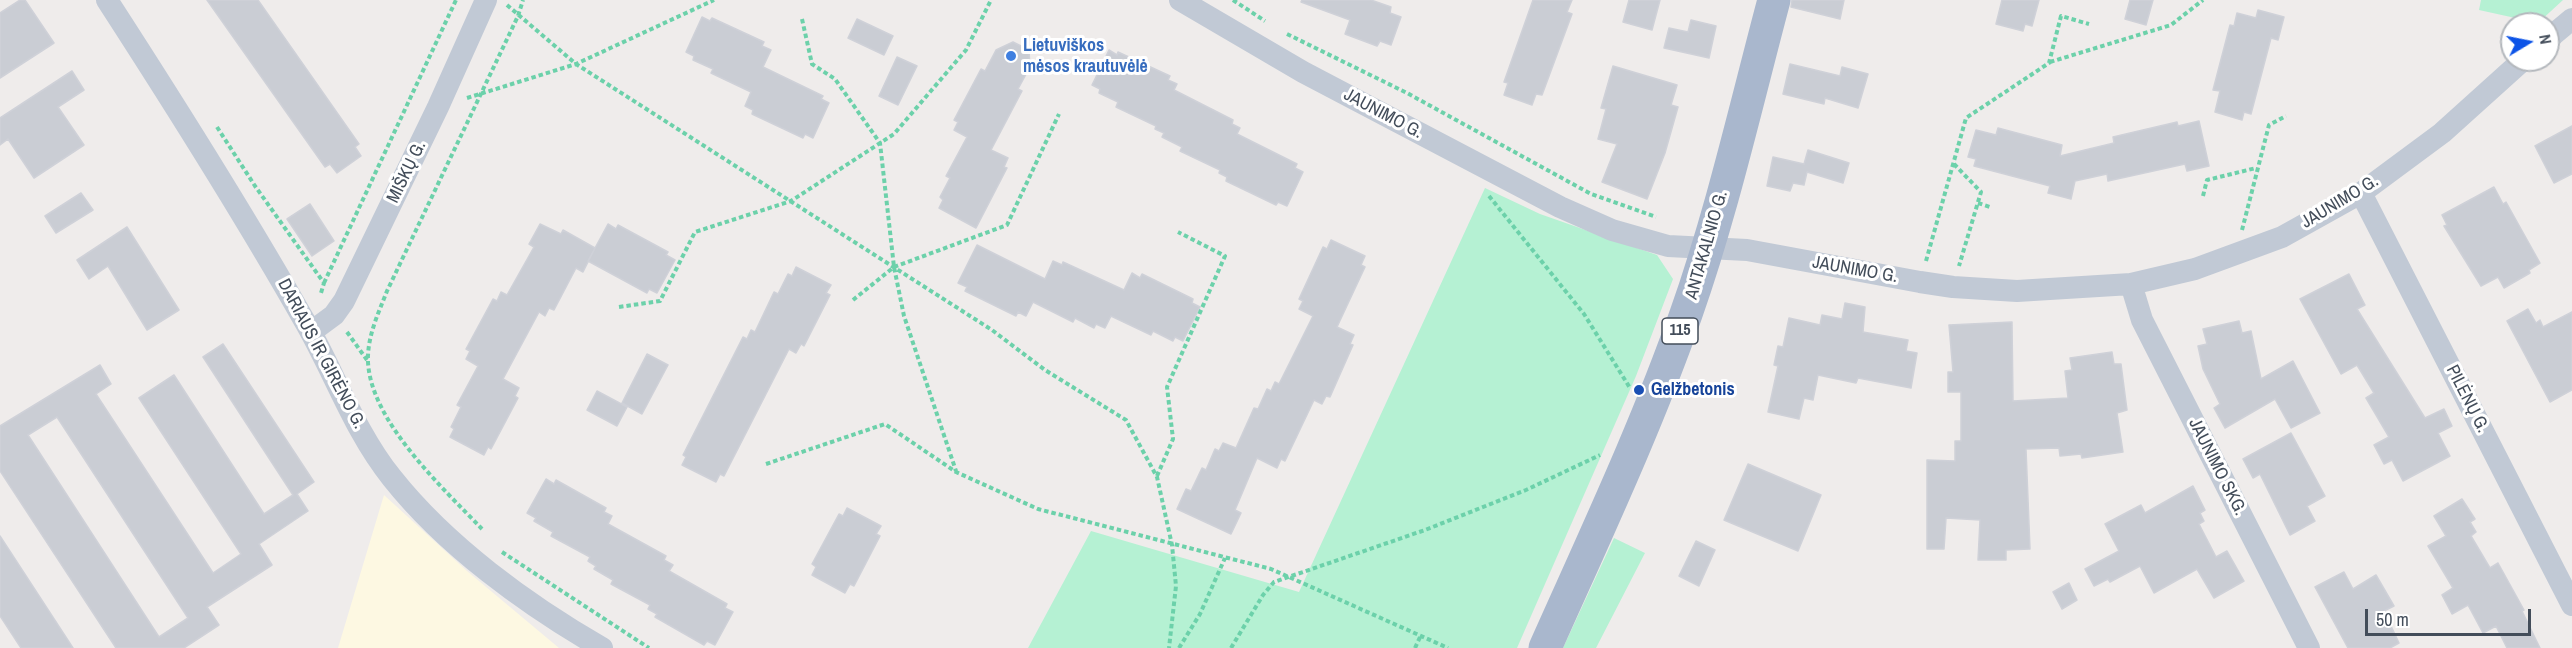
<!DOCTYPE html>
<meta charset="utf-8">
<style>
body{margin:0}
#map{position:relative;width:2572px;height:648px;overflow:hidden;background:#efeceb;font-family:"Archivo Narrow",sans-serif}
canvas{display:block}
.north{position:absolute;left:2500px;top:12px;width:60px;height:60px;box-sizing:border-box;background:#fff;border:2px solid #b4b8bd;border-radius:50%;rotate:80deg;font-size:16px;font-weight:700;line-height:24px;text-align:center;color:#434d5a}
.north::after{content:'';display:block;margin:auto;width:21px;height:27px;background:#0d54e7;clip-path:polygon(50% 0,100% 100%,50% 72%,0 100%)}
.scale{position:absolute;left:2365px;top:609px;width:166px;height:27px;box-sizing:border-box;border:3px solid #434d5a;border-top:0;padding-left:8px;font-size:18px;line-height:21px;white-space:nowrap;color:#434d5a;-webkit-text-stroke:4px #fff;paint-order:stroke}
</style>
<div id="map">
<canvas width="2572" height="648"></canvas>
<div class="north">N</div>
<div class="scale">50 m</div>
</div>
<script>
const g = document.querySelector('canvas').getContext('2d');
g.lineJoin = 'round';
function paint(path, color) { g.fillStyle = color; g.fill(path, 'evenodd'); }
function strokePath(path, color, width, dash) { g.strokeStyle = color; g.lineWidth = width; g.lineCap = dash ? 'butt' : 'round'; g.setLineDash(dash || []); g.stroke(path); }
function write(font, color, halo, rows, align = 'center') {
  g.font = font + ' "Archivo Narrow",sans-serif'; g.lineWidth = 6; g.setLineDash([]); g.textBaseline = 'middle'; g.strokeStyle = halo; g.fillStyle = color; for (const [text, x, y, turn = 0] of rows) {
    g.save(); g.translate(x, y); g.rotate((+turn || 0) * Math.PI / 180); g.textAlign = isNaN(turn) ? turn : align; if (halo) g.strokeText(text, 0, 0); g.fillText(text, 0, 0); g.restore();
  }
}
paint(new Path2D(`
 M 384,495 L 467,571 L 559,648 L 338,648 Z`), '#fdf8e2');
paint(new Path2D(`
 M 2481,0 L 2563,0 L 2538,23 L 2479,10 Z
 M 1485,188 L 1540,214 L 1657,255 L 1673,279 L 1636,376 L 1517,648 L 1028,648 L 1091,531 L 1299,592 Z
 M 1614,538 L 1645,553 L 1596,648 L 1563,648 Z`), '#b5f1d3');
const building = new Path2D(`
 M 20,0 L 25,0 L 54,43 L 0,78 L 0,13 Z
 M 207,0 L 258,0 L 359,144 L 355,147 L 361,156 L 337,173 L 330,164 L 325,167 Z
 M 1302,0 L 1371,0 L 1391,7 L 1390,13 L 1401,17 L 1391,45 L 1380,41 L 1377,46 L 1345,34 L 1350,20 L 1301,2 Z
 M 1533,0 L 1572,0 L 1567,12 L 1572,14 L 1542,95 L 1536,94 L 1532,105 L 1504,95 L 1508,83 L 1504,82 Z
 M 1629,0 L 1660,0 L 1652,30 L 1623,22 Z
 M 1792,0 L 1844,0 L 1840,19 L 1791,7 Z
 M 2002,0 L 2039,0 L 2032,26 L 2025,24 L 2023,31 L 1996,24 Z
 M 2130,0 L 2153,0 L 2146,25 L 2125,19 Z
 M 2258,10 L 2284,17 L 2278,40 L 2271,38 L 2251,114 L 2244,112 L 2242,120 L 2215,112 L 2220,91 L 2213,90 L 2230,25 L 2234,26 L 2237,13 L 2256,18 Z
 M 702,17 L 710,21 L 712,18 L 764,42 L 762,46 L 771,50 L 763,67 L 823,96 L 821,99 L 829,103 L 813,138 L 805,134 L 803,138 L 752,114 L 753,110 L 745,106 L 751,92 L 711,73 L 713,69 L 693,60 L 694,56 L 686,52 Z
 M 857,19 L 893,36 L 884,55 L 848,38 Z
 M 1691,20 L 1716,26 L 1709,58 L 1664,48 L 1669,28 L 1688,32 Z
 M 1013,42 L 1029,50 L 1030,67 L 1018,89 L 1022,91 L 991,150 L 1008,158 L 1004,167 L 1007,168 L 976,228 L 939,208 L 943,200 L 940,197 L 950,178 L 946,176 L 967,137 L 954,130 L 958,122 L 954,120 L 981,69 L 985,71 L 996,50 Z
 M 1109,50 L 1117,55 L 1118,52 L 1170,76 L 1168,80 L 1177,84 L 1174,90 L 1233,120 L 1232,124 L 1240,128 L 1237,134 L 1297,164 L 1295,168 L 1303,172 L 1287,206 L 1278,202 L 1276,205 L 1226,181 L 1227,177 L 1219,173 L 1220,170 L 1180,151 L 1182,147 L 1162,137 L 1164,133 L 1155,129 L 1156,126 L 1116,107 L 1118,102 L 1099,93 L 1100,89 L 1092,85 Z
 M 897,57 L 917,66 L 898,105 L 879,96 Z
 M 1790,64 L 1840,76 L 1842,67 L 1868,74 L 1858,108 L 1825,98 L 1824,104 L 1783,94 Z
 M 1613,66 L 1677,85 L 1671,105 L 1678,107 L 1665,153 L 1647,199 L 1602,182 L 1617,144 L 1598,139 L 1606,109 L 1601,108 Z
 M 72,71 L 84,90 L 58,107 L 84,145 L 34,178 L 8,139 L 0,145 L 0,118 Z
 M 2199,121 L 2209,166 L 2187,171 L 2185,164 L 2108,181 L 2107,174 L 2075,181 L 2071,199 L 2048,193 L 2050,186 L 1974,166 L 1976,159 L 1968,157 L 1976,130 L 1996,135 L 1998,128 L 2062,145 L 2060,156 L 2114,143 L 2113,137 L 2177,122 L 2178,126 Z
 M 2572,126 L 2572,174 L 2554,183 L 2535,146 Z
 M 1808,150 L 1849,163 L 1843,183 L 1807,172 L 1804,185 L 1793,183 L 1790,191 L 1767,186 L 1773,157 L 1804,164 Z
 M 2494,187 L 2503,204 L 2506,202 L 2540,263 L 2529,270 L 2530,273 L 2504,288 L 2498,277 L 2481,286 L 2444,226 L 2447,225 L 2442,215 Z
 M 81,193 L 93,210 L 56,233 L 45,216 Z
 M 310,204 L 334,241 L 312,256 L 287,219 Z
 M 540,224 L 561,234 L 563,230 L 595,248 L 583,272 L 576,268 L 554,310 L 549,308 L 545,316 L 539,312 L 503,379 L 519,388 L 515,396 L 518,398 L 491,449 L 488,447 L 484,455 L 450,437 L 454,429 L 451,427 L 461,407 L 457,405 L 478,366 L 466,359 L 470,351 L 466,349 L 493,299 L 497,301 L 501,292 L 507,295 L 534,247 L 529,244 Z
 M 608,224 L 616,229 L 618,225 L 668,252 L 666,255 L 675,260 L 657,293 L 649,289 L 647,293 L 588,261 Z
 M 127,227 L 179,310 L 147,330 L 108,266 L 89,279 L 77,260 Z
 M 1331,240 L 1365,256 L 1361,265 L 1365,267 L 1337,327 L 1354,335 L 1350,344 L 1353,345 L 1330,397 L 1326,396 L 1322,404 L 1314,400 L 1285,461 L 1281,459 L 1277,468 L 1257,458 L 1235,510 L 1241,513 L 1231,534 L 1177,509 L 1186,489 L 1191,491 L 1202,468 L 1206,470 L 1215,449 L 1219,451 L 1223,443 L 1236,448 L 1254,408 L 1258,409 L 1267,389 L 1271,391 L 1275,382 L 1279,384 L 1313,316 L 1299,309 L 1303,301 L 1299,299 L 1323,247 L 1327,249 Z
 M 977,245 L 1045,279 L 1053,261 L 1062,265 L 1063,262 L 1124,290 L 1132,273 L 1140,278 L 1142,274 L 1193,299 L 1192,303 L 1200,307 L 1183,341 L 1175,337 L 1173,341 L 1153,331 L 1151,335 L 1111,316 L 1105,328 L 1096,324 L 1094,328 L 1075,318 L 1073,322 L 1033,302 L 1026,316 L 1018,312 L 1016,316 L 965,291 L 967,287 L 958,283 Z
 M 796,267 L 831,285 L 826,293 L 830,295 L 804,346 L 801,344 L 796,353 L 789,349 L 724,476 L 720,474 L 716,482 L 682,465 L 686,457 L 683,455 L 743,337 L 747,339 L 751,330 L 755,332 L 774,292 L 778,294 L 788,274 L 792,276 Z
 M 2349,274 L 2365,305 L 2357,309 L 2425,418 L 2444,409 L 2452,426 L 2438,433 L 2450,456 L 2403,481 L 2392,460 L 2384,464 L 2374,445 L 2389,437 L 2366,398 L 2374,393 L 2357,365 L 2341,374 L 2300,299 Z
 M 1845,303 L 1865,307 L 1863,332 L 1908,340 L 1906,351 L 1917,353 L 1911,388 L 1858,378 L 1856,383 L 1818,375 L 1813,400 L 1804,398 L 1799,419 L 1768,412 L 1778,366 L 1774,365 L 1778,346 L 1783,347 L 1789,318 L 1820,325 L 1822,315 L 1842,319 Z
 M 2528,309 L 2536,323 L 2540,320 L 2543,327 L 2572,312 L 2572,390 L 2550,402 L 2507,321 Z
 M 2239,321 L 2242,333 L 2251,331 L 2261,379 L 2293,361 L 2320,413 L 2291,428 L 2275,399 L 2225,428 L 2214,408 L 2220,404 L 2203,369 L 2198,346 L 2207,344 L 2203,329 Z
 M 2012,322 L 2013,401 L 2068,398 L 2065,371 L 2072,370 L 2070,358 L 2112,352 L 2114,364 L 2121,364 L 2127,410 L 2117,413 L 2123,452 L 2082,458 L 2081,454 L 2060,456 L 2059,448 L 2026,449 L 2030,549 L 2006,550 L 2006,560 L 1978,560 L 1980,520 L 1946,518 L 1944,549 L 1927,549 L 1927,460 L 1955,461 L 1955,441 L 1961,441 L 1961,392 L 1948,392 L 1948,372 L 1953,372 L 1949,325 Z
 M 223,344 L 314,482 L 297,494 L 308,511 L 259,544 L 272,565 L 207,607 L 219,625 L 184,648 L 116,648 L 0,471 L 0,426 L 100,365 L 111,384 L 96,394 L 213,573 L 241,554 L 139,398 L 174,375 L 264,514 L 293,495 L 203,357 ZM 57,417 L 188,618 L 159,637 L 28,435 Z
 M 647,354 L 668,365 L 642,414 L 622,403 Z
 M 597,391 L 627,407 L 617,426 L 587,410 Z
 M 2291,433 L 2325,496 L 2307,506 L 2315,521 L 2290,535 L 2260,474 L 2253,478 L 2243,459 Z
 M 1748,464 L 1821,495 L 1798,551 L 1724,520 Z
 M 546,479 L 554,484 L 556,480 L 606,508 L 604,512 L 612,516 L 608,524 L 666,556 L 664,560 L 673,565 L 669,571 L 727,604 L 725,608 L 733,612 L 715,645 L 707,641 L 704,645 L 655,617 L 657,614 L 648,609 L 650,605 L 611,584 L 613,580 L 594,569 L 596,566 L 588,561 L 590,557 L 551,536 L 553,532 L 534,521 L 536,518 L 527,513 Z
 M 2193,486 L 2205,510 L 2200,513 L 2204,521 L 2199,524 L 2216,557 L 2227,551 L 2244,581 L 2214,598 L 2197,569 L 2154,593 L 2140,566 L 2110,582 L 2108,579 L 2094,586 L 2085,569 L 2119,551 L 2105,524 L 2141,505 L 2145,513 Z
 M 2462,499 L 2475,519 L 2470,522 L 2476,532 L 2471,536 L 2490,568 L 2498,563 L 2524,610 L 2522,611 L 2540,648 L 2507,648 L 2496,626 L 2483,633 L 2468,605 L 2452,614 L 2442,595 L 2453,588 L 2428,546 L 2446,536 L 2434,516 Z
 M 847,508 L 881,526 L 876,534 L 880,536 L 854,586 L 850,584 L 845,593 L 812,575 L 816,567 L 812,564 L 839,514 L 843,516 Z
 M 0,536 L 73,648 L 21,648 L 0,616 Z
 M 1696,541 L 1715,550 L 1699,586 L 1679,576 Z
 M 2344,572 L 2353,589 L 2376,575 L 2394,606 L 2384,611 L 2399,643 L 2390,648 L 2348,648 L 2315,587 Z
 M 2069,583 L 2077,600 L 2062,609 L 2053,592 Z`);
paint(building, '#cacdd4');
strokePath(building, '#cfd1d8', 1.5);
strokePath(new Path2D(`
 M 1233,0 L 1265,21
 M 507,5 L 576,64 L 992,330 L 1045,370 L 1126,420 L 1157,477 L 1172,545 L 1176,586 L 1169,648
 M 802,19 L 812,64 L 835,79 L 880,143 L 894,267 L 904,316 L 956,471
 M 1287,34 L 1407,93 L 1591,194 L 1656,217
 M 2050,62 L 2171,25 L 2203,0
 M 467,98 L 576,64 L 714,0
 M 217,127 L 255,186 L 324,283 L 321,293
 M 1954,164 L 1981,192 L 1959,266
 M 1489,196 L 1584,314 L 1630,388
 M 2203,196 L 2207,180 L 2256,168
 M 1978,203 L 1990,207
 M 2242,230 L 2269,125 L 2286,116
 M 1926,261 L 1966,118 L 2049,63 L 2061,16 L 2089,24
 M 324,283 L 456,0
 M 853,300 L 894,267 L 1007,225 L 1059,114
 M 619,307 L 660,301 L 695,232 L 791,201 L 894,134 L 966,50 L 991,0
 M 347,332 L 367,360
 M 766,464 L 885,424 L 956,472 L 1038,509 L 1271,569 L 1448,648
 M 1157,476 L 1173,439 L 1167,387 L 1225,256 L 1178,232
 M 482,529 C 442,487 371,422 368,362 C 367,337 378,314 387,291 L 518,16 L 523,0
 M 502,552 L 649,648
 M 1179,648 L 1200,614 L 1225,558
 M 1231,648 L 1263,595 L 1274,582 L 1425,530 L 1526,490 L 1600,455
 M 1415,648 L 1421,635`), '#6cd1aa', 4, [4.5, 3]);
strokePath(new Path2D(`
 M 107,0 C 175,105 242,211 304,320 C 334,371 354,431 392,478 C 446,546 527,605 602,648
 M 1180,0 L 1303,72 L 1560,207 L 1612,230 L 1668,246 L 1747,250 L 1920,282 L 1953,287 L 2017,291 L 2131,284 L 2195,269 L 2282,237 L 2361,193 L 2442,133 L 2523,60
 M 2548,39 L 2572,19
 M 2361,193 L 2572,605
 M 2131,284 L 2142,320 L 2309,648
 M 311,332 L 334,315 L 344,301 L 438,107 L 486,0`), '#c1c9d5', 22);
strokePath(new Path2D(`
 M 1545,648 C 1594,538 1646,428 1686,314 C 1722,212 1746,105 1774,0`), '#a9b7cd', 33);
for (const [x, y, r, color] of [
 [1011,56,6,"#3f7fe0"],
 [1639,390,6,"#1a4fb4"]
]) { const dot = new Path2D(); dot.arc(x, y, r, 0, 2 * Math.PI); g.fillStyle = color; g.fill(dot); strokePath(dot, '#fff', 2); }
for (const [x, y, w] of [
 [1680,331,36]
]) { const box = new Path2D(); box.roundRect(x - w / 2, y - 13, w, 26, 4.5); g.fillStyle = '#fff'; g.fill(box); strokePath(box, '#434d5a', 1.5); }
write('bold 16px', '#434d5a', null, [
 ["115",1680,331]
]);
write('bold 18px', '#366cbe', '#fff', [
 ["Lietuviškos",1023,46],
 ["mėsos krautuvėlė",1023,67]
], 'left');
write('18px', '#434d5a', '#fff', [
 ["JAUNIMO G.",1383,114,28],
 ["MIŠKŲ G.",407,172,-64],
 ["JAUNIMO G.",2340,202,-31],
 ["ANTAKALNIO G.",1707,245,-74],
 ["JAUNIMO G.",1855,270,10],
 ["DARIAUS IR GIRĖNO G.",321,354,62],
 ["PILĖNŲ G.",2467,399,63],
 ["JAUNIMO SKG.",2217,467,63]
]);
write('bold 18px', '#164399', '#fff', [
 ["Gelžbetonis",1651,390]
], 'left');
</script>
